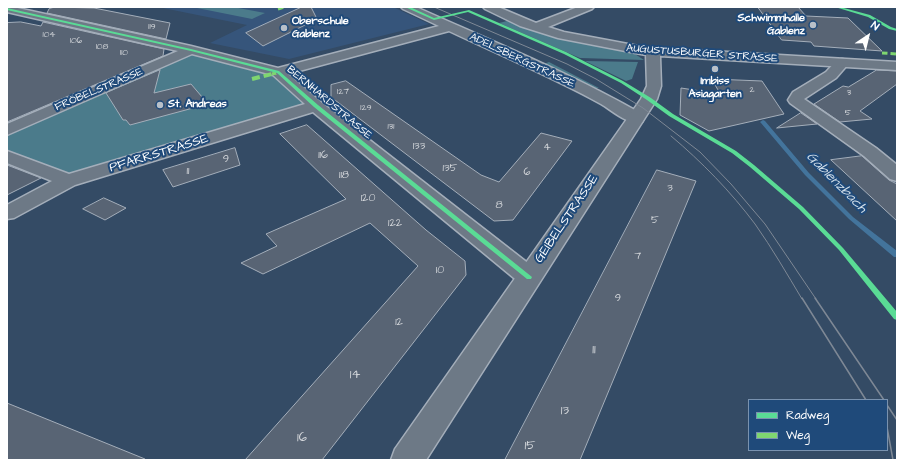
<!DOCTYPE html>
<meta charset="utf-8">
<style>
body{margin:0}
#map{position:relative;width:904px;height:467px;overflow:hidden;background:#344b65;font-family:"Architects Daughter",sans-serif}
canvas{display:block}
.frame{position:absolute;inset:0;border:8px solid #fff;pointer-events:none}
.legend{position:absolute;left:748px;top:399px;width:140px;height:52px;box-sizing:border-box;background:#1f4a7a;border:1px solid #7992af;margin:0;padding:5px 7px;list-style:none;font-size:12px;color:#fff}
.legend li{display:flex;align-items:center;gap:8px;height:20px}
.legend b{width:20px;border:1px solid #7992af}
.north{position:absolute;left:848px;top:16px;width:40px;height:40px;-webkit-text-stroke:3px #1f4a7a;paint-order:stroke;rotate:35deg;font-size:11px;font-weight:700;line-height:16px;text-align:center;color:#fff}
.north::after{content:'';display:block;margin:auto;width:14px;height:18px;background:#fff;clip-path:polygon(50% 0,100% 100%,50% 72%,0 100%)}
</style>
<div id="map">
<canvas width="904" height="467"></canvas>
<div class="frame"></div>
<ul class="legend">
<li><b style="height:5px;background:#5adb95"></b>Radweg</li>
<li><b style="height:5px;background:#7fd670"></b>Weg</li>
</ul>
<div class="north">N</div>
</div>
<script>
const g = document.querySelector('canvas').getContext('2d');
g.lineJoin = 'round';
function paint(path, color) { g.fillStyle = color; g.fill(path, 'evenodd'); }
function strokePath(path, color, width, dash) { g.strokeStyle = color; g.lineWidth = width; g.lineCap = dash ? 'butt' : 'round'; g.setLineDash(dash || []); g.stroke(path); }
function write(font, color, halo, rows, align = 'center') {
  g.font = font + ' "Architects Daughter",sans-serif'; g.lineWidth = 4; g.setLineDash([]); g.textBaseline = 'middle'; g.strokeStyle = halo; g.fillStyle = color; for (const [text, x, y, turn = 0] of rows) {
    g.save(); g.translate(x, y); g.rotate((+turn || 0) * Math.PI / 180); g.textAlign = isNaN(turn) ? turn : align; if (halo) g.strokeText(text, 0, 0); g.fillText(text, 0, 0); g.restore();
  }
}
paint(new Path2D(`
 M 158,7 L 393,7 L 429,24 L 289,59 L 210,43 L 247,25 Z`), '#36557b');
paint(new Path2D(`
 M 192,7 L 233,7 L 265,13 L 252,19 Z
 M 507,21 L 556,37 L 635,54 L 644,60 L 580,58 L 499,23 Z
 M 197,52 L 278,72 L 316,106 L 68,181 L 7,156 L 7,130 Z
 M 585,61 L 638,62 L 632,79 L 626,81 Z
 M 549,62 L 599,88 L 595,88 L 544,64 Z`), '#4b7b8b');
paint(new Path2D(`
 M 763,120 L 765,121 L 809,173 L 853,217 L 897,251 L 897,257 L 894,257 L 849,219 L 805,175 L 761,123 L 760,122 Z`), '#43749c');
const building = new Path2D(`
 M 55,7 L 94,8 L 170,23 L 166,39 L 47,13 L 49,9 Z
 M 302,7 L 311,7 L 317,19 L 263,46 L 246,33 Z
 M 758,7 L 798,7 L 806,16 L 848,18 L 882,51 L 814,46 L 811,42 L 782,40 Z
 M 21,22 L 41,26 L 43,22 L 164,49 L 163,56 L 7,122 L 7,23 Z
 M 160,70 L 154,93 L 191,84 L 208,104 L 130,125 L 126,120 L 123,120 L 106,93 Z
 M 877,70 L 897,71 L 897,84 L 860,111 L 872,119 L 840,122 L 814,104 L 843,86 L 848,87 Z
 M 712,79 L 762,81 L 784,114 L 709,131 L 680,115 L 681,88 L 720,94 Z
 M 346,81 L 481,175 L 499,182 L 541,133 L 572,141 L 513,220 L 494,221 L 331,97 L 331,85 Z
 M 801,113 L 817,124 L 777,128 Z
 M 307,125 L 426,230 L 465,261 L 466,275 L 322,460 L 245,460 L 418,266 L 370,223 L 263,274 L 241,263 L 277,246 L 266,234 L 346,199 L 280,134 Z
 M 235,148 L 240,165 L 173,187 L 163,170 Z
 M 862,156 L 889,180 L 897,184 L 897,221 L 831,160 Z
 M 7,165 L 41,178 L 7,195 Z
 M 657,170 L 696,181 L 580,460 L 505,460 Z
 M 104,198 L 126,208 L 105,220 L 83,209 Z
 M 7,403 L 145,459 L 145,460 L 7,460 Z`);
paint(building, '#586474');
strokePath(building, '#a4aeba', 1);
const street = new Path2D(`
 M 7,7 L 13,7 L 191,46 L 278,68 L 439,26 L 403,9 L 401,7 L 416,7 C 492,41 570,73 642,114 L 644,118 L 642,122 C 627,125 613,111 601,104 C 552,77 500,55 449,31 L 288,74 L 322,103 L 538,271 L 541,277 L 538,283 L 529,285 L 520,283 L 313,112 L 75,185 L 14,218 L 7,219 L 7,205 L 52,181 L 7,163 L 7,151 L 69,174 L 305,104 L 273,75 L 192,54 L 7,135 L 7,124 L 178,51 L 7,12 Z
 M 842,59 L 847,60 L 849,63 L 836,78 L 804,99 L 876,148 L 897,165 L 897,181 L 890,179 L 864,156 L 790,103 L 788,100 L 793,92 L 826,72 L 837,60 Z`);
const secondary = new Path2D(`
 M 483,7 L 498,7 L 536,23 L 578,7 L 594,7 L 592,9 L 548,27 L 564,32 L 644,47 L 897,62 L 897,70 L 660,56 L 661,86 L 657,99 L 426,460 L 391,460 L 395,449 L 641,99 L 647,86 L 646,55 L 558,38 L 520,26 L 485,9 Z`);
strokePath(street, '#a4aeba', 3);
strokePath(secondary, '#a4aeba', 3);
paint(street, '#6d7986');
paint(secondary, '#6d7986');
strokePath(new Path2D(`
 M 434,7 L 567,64 L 596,79 L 643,108 L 700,152 L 731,184 L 765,224 L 816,299
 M 671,136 C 702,162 731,192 755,224 C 772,248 787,274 802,299`), '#7e8895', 1);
strokePath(new Path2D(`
 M 802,298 L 866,400
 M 815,298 L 884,400
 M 887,405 L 897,420
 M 887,427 L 893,460`), '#7e8895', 1.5);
strokePath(new Path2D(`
 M 278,9 L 284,7
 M 882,53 L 897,54
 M 272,74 L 276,73`), '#7fd670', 3, [5.5, 3]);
strokePath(new Path2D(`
 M 252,79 L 276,73`), '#7fd670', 4, [8, 4]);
paint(new Path2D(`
 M 405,7 L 410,7 L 434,18 L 469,10 L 566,52 L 623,81 L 651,98 L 673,114 L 736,151 L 754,165 L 803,207 L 843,248 L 897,312 L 897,320 L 894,319 L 839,250 L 799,209 L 750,167 L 732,153 L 669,116 L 647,100 L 621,83 L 564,54 L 468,12 L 434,20 Z
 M 835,7 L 840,7 L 870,15 L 891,27 L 897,29 L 897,31 L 889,29 L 868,17 Z
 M 7,8 L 191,49 L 279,71 L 318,105 L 532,277 L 531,279 L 527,279 L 314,107 L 277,73 L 191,51 L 7,10 Z`), '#5adb95');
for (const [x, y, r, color] of [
 [813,25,4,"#b8c0c9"],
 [284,28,4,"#b8c0c9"],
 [715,69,4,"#b8c0c9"],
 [160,105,4,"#b8c0c9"]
]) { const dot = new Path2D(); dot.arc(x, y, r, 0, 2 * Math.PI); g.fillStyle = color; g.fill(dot); strokePath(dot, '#1f4a7a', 1.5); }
write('9px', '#d5d8dc', null, [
 ["119",152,27],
 ["104",49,35],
 ["106",76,41],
 ["108",102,47],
 ["110",124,53],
 ["2",752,90],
 ["127",343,92],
 ["3",849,93],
 ["129",366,108],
 ["5",848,113],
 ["131",391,127]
]);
write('bold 11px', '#fff', '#1f4a7a', [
 ["Schwimmhalle",805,19,"right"],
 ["Gablenz",805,32,"right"],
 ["Oberschule",292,22],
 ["Gablenz",292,35],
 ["Imbiss",715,82,"center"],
 ["Asiagarten",715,95,"center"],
 ["St. Andreas",168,105]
], 'left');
write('11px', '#fff', '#1f4a7a', [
 ["AUGUSTUSBURGER STRASSE",702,54,4],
 ["ADELSBERGSTRASSE",522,61,25],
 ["FRÖBELSTRASSE",99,90,-23],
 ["BERNHARDSTRASSE",329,103,40]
]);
write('11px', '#d5d8dc', null, [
 ["133",419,147],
 ["4",547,148],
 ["116",323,156],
 ["9",226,160],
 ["135",450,169],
 ["11",188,172],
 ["6",527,173],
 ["118",344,176],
 ["3",670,189],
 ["120",368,199],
 ["8",499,206],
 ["5",655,221],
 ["122",395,224],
 ["7",638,257],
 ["10",440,271],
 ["9",618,299],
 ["12",399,323]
]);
write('13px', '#fff', '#1f4a7a', [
 ["PFARRSTRASSE",159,154,-17],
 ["GEIBELSTRASSE",567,219,-56]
]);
write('13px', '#d5d8dc', null, [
 ["11",594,350],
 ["14",355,375],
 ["13",565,411],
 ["16",302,438],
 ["15",530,446]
]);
write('italic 14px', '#d0dde8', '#1f4a7a', [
 ["Gablenzbach",836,183,45]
]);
</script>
